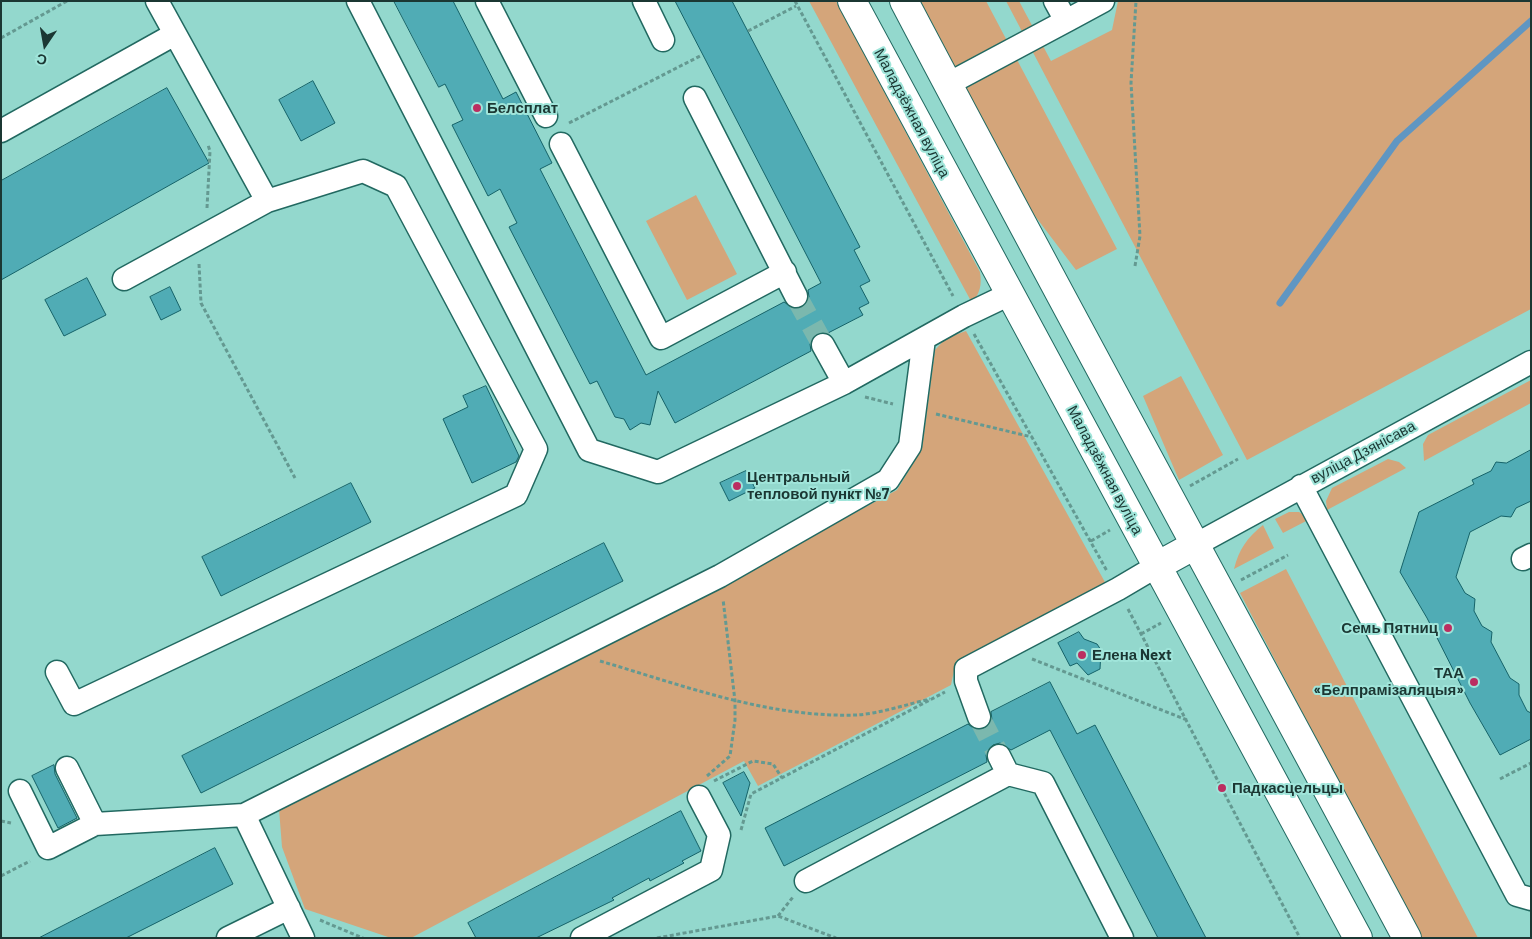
<!DOCTYPE html>
<meta charset="utf-8">
<style>
body{margin:0}
#map{position:relative;width:1532px;height:939px;overflow:hidden;background:#93d8cd;font-family:Barlow,sans-serif}
canvas{display:block}
.frame{position:absolute;inset:0;border:2px solid #1b3733;pointer-events:none}
.north{position:absolute;left:20px;top:20px;width:50px;height:50px;-webkit-text-stroke:4px #a0e5da;paint-order:stroke;rotate:192deg;font-size:14px;font-weight:700;line-height:20px;text-align:center;color:#1b3733}
.north::after{content:'';display:block;margin:auto;width:18px;height:22px;background:#1b3733;clip-path:polygon(50% 0,100% 100%,50% 72%,0 100%)}
</style>
<div id="map">
<canvas width="1532" height="939"></canvas>
<div class="frame"></div>
<div class="north">С</div>
</div>
<script>
const g = document.querySelector('canvas').getContext('2d');
g.lineJoin = 'round';
function paint(path, color) { g.fillStyle = color; g.fill(path, 'evenodd'); }
function strokePath(path, color, width, dash) { g.strokeStyle = color; g.lineWidth = width; g.lineCap = dash ? 'butt' : 'round'; g.setLineDash(dash || []); g.stroke(path); }
function write(font, color, halo, rows, align = 'center') {
  g.font = font + ' Barlow,sans-serif'; g.lineWidth = 4; g.setLineDash([]); g.textBaseline = 'middle'; g.strokeStyle = halo; g.fillStyle = color; for (const [text, x, y, turn = 0] of rows) {
    g.save(); g.translate(x, y); g.rotate((+turn || 0) * Math.PI / 180); g.textAlign = isNaN(turn) ? turn : align; if (halo) g.strokeText(text, 0, 0); g.fillText(text, 0, 0); g.restore();
  }
}
paint(new Path2D(`
 M 809,1 L 836,1 L 980,272 C 982,285 980,293 972,303 Z
 M 918,1 L 986,1 L 1117,249 L 1076,270 L 1032,212 Z
 M 1006,1 L 1019,1 L 1051,61 L 1112,30 L 1118,1 L 1531,1 L 1531,309 L 1247,460 Z
 M 696,195 L 737,274 L 687,300 L 646,221 Z
 M 966,331 L 1106,584 L 956,661 L 951,685 L 758,786 L 744,761 L 411,938 L 391,938 L 305,909 L 282,847 L 279,809 L 649,624 L 897,490 L 922,449 L 935,350 L 946,338 Z
 M 1181,376 L 1223,455 L 1179,480 L 1143,396 Z
 M 1531,380 L 1531,403 L 1424,461 L 1423,444 L 1428,435 Z
 M 1388,459 L 1399,462 L 1406,468 L 1327,510 L 1326,501 L 1332,488 Z
 M 1289,512 L 1299,512 L 1310,519 L 1283,533 L 1275,519 Z
 M 1263,525 L 1274,548 L 1234,569 C 1239,549 1247,538 1263,525 Z
 M 1286,569 L 1478,938 L 1420,938 L 1240,593 Z`), '#d4a57a');
strokePath(new Path2D(`
 M 1280,303 L 1397,141 L 1531,21`), '#5f96c2', 7);
const building = new Path2D(`
 M 394,1 L 453,1 L 503,99 L 516,92 L 552,163 L 540,169 L 646,375 L 784,302 L 795,309 L 802,307 L 809,297 L 808,290 L 821,283 L 675,1 L 732,1 L 860,247 L 854,250 L 870,281 L 860,286 L 869,303 L 859,308 L 863,315 L 828,333 L 816,334 L 810,344 L 811,351 L 675,423 L 658,391 L 650,425 L 641,423 L 630,430 L 624,419 L 615,417 L 597,381 L 590,384 L 509,227 L 517,223 L 500,189 L 488,196 L 452,125 L 463,120 L 445,84 L 439,87 Z
 M 313,81 L 335,123 L 301,141 L 279,100 Z
 M 167,88 L 209,163 L 1,280 L 1,181 Z
 M 87,278 L 106,315 L 64,336 L 45,300 Z
 M 170,287 L 181,310 L 161,320 L 150,297 Z
 M 486,386 L 519,456 L 516,462 L 472,483 L 443,419 L 468,407 L 463,396 Z
 M 1531,450 L 1531,501 L 1516,508 L 1511,517 L 1501,516 L 1470,532 L 1456,577 L 1465,593 L 1475,599 L 1474,611 L 1482,626 L 1492,632 L 1491,642 L 1510,678 L 1519,684 L 1519,695 L 1527,711 L 1531,713 L 1531,739 L 1500,755 L 1470,703 L 1427,618 L 1400,572 L 1419,512 L 1474,484 L 1472,480 L 1491,471 L 1496,462 L 1506,463 Z
 M 746,471 L 755,488 L 729,501 L 720,483 Z
 M 351,483 L 371,522 L 221,596 L 202,557 Z
 M 604,543 L 623,581 L 201,793 L 182,756 Z
 M 1079,632 L 1084,639 L 1097,644 L 1101,650 L 1100,669 L 1088,675 L 1077,663 L 1070,666 L 1058,643 Z
 M 1050,682 L 1077,734 L 1095,725 L 1206,938 L 1158,938 L 1050,730 L 1011,750 L 1000,743 L 993,745 L 986,755 L 987,762 L 784,866 L 765,828 L 968,724 L 976,730 L 984,729 L 992,720 L 991,712 Z
 M 54,765 L 55,774 L 77,818 L 58,828 L 32,776 Z
 M 744,772 L 750,783 L 741,816 L 723,783 Z
 M 681,811 L 701,851 L 682,861 L 684,863 L 650,881 L 649,878 L 612,898 L 614,900 L 536,938 L 476,938 L 468,923 Z
 M 215,848 L 233,884 L 126,938 L 39,938 Z`);
paint(building, '#50acb5');
strokePath(building, '#156268', 1);
strokePath(new Path2D(`
 M 796,296 L 823,345
 M 979,717 L 999,756`), '#7bb8ae', 22, [22, 11]);
const minor = new Path2D(`
 M 157,1 L 267,201
 M 358,1 L 589,450 L 658,472 L 844,383 L 964,316 L 1010,294
 M 487,1 L 546,116
 M 644,1 L 663,40
 M 1066,21 L 1103,1
 M 948,84 L 1066,21 L 1055,1
 M 695,98 L 796,296
 M 1,131 L 175,34
 M 561,144 L 661,338 L 785,272
 M 823,345 L 844,383
 M 1301,486 L 1517,895 L 1531,899
 M 1197,544 L 1531,362
 M 1523,559 L 1531,555
 M 57,672 L 74,704 L 516,495 L 536,449 L 396,186 L 363,171 L 267,201 L 124,279
 M 979,717 L 966,681 L 966,669 L 1118,589 L 1157,566
 M 1008,774 L 1043,783 L 1122,938
 M 20,791 L 48,848 L 95,824 L 67,768
 M 95,824 L 244,815
 M 806,881 L 1008,774 L 999,756
 M 228,938 L 289,908
 M 303,938 L 244,815 L 720,576 L 888,480 L 910,446 L 924,339
 M 582,938 L 711,870 L 719,835 L 699,797`);
const major = new Path2D(`
 M 852,1 L 1358,938
 M 904,1 C 1069,315 1240,625 1407,938
 M 1157,566 L 1197,544`);
strokePath(minor, '#226961', 25);
strokePath(major, '#226961', 30);
strokePath(new Path2D(`
 M 795,1 L 953,296
 M 748,31 L 796,6
 M 1,38 L 67,1
 M 569,123 L 702,55
 M 207,208 L 210,151 L 208,145
 M 199,264 L 201,303 L 295,478
 M 1135,266 L 1140,236 L 1131,83 L 1136,1
 M 974,334 L 1107,571
 M 865,397 L 893,404
 M 936,414 L 1032,437
 M 1190,486 L 1238,459
 M 1091,541 L 1110,530
 M 1241,580 L 1288,555
 M 1128,609 L 1300,938
 M 1141,634 L 1161,623
 M 1032,659 L 1187,720
 M 600,661 C 682,685 768,718 856,715 C 878,714 908,704 930,699
 M 707,776 L 730,756 L 735,720 L 735,701 L 723,599
 M 1500,779 L 1531,763
 M 714,781 L 753,761 L 773,764 L 782,778
 M 1,821 L 11,823
 M 741,830 L 751,794 L 945,692
 M 1,876 L 30,861
 M 778,916 L 793,897
 M 320,920 L 363,938
 M 657,938 L 778,916 L 836,938`), '#649991', 3, [4, 2.5]);
strokePath(minor, '#fff', 22);
strokePath(major, '#fff', 28);
for (const [x, y, r, color] of [
 [477,108,5,"#bb2e61"],
 [737,486,5,"#bb2e61"],
 [1448,628,5,"#bb2e61"],
 [1082,655,5,"#bb2e61"],
 [1474,682,5,"#bb2e61"],
 [1222,788,5,"#bb2e61"]
]) { const dot = new Path2D(); dot.arc(x, y, r, 0, 2 * Math.PI); g.fillStyle = color; g.fill(dot); strokePath(dot, '#a0e5da', 2); }
write('bold 15px', '#1b3733', '#a0e5da', [
 ["Белсплат",487,108],
 ["Центральный",747,477],
 ["тепловой пункт №7",747,494],
 ["Семь Пятниц",1438,628,"right"],
 ["Елена Next",1092,655],
 ["ТАА",1464,673,"right"],
 ["«Белпрамізаляцыя»",1464,690,"right"],
 ["Падкасцельцы",1232,788]
], 'left');
write('15px', '#1b3733', '#a0e5da', [
 ["Маладзёжная вуліца",912,113,62],
 ["вуліца Дзянісава",1363,452,-28],
 ["Маладзёжная вуліца",1105,470,62]
]);
</script>
